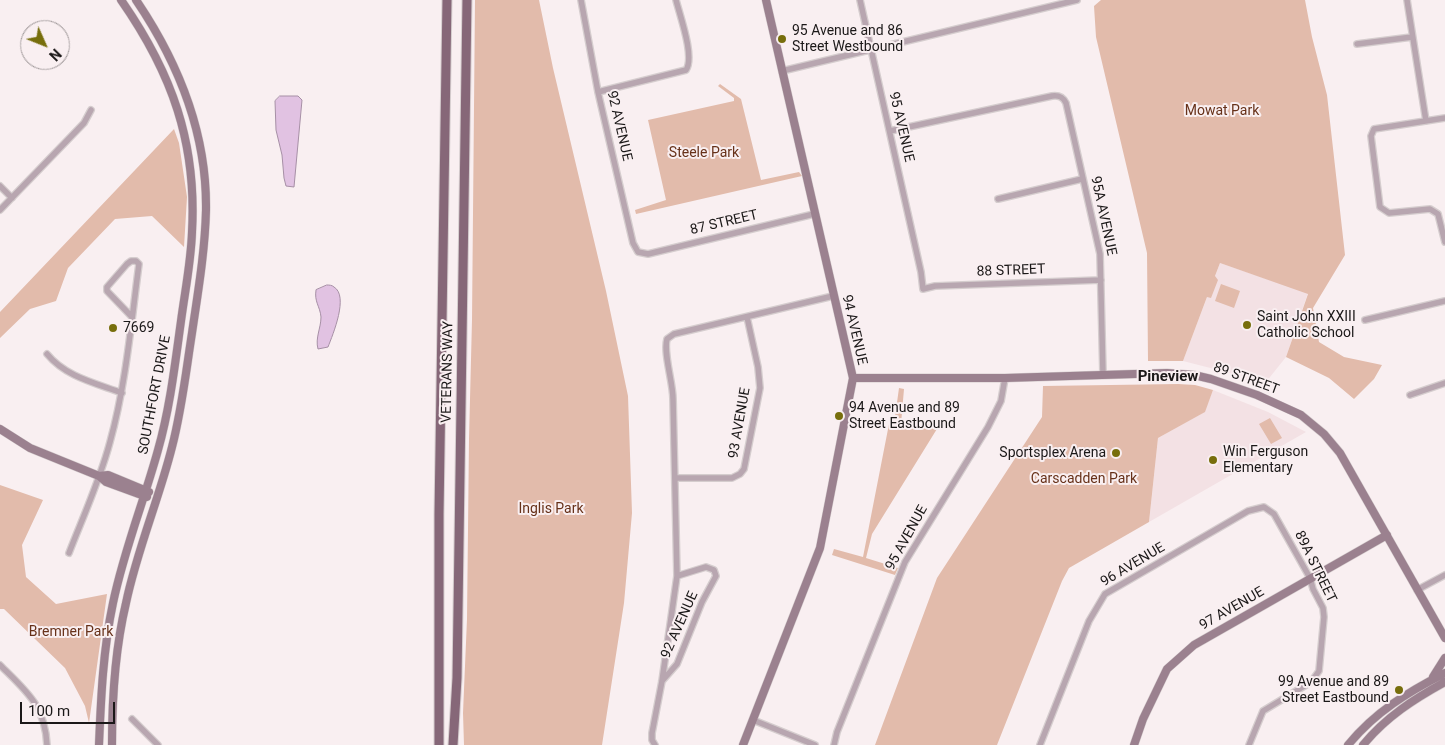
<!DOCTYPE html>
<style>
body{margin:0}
#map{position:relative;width:1445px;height:745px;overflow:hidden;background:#f9eff1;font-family:Roboto,sans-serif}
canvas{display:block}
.north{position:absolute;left:20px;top:20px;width:50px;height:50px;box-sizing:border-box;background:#f9eff1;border:1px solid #a0999a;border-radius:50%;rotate:134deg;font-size:14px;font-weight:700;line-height:20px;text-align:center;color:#1b1818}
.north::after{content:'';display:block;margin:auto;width:18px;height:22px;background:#776e0c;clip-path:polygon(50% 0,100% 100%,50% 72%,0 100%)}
.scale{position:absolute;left:20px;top:702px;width:95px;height:22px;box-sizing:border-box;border:2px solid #1b1818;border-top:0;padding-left:6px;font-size:15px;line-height:18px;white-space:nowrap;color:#1b1818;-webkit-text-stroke:4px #f9eff1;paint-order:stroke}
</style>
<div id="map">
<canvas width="1445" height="745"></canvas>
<div class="north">N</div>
<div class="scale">100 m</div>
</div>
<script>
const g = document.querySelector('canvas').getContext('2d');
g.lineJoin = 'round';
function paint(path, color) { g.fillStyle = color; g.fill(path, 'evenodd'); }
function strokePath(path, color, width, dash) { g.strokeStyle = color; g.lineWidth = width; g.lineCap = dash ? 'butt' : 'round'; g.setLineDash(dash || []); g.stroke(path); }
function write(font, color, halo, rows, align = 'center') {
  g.font = font + ' Roboto,sans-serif'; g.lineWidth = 4; g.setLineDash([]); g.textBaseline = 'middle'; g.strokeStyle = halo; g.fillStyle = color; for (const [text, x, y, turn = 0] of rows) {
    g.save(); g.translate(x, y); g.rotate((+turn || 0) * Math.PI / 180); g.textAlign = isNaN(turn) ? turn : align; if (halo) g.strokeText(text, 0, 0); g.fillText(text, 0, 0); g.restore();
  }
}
paint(new Path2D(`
 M 1220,263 L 1308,293 L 1286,357 L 1262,387 L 1230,373 L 1183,361 Z
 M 1213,390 L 1268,412 L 1306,432 L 1149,522 L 1158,438 L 1204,412 Z`), '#f3e1e4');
paint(new Path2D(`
 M 475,0 L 539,0 L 553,68 L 606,291 L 628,396 L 632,513 L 624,603 L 602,745 L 464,745 L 463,713 L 467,619 L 469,439 L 472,320 Z
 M 1101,0 L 1305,0 L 1312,37 L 1327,95 L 1345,255 L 1313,308 L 1319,342 L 1344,357 L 1382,365 L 1374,379 L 1354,399 L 1329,378 L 1286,357 L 1308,294 L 1220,263 L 1215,276 L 1218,280 L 1211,298 L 1207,297 L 1183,361 L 1148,361 L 1147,253 L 1096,37 L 1094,6 Z
 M 720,84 L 741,99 L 761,180 L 799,172 L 802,176 L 636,214 L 635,210 L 666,200 L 648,120 L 734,101 L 734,98 L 718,86 Z
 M 174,129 L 179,143 L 187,197 L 184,247 L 152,216 L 115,219 L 68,268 L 56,301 L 30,309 L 0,338 L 0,312 Z
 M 1221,284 L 1240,291 L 1234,308 L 1215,301 Z
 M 1178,384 L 1195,385 L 1213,390 L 1205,412 L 1158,438 L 1149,522 L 1069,568 L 1062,581 L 997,745 L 875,745 L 937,578 L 1042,417 L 1043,386 Z
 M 899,388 L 904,389 L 901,424 L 940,424 L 872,534 L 866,558 L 898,568 L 895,575 L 832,555 L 834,549 L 863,557 L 889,424 L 894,424 Z
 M 1270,418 L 1282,438 L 1271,444 L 1259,424 Z
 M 0,485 L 43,500 L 22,545 L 26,577 L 56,604 L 107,594 L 89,723 L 85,706 L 65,668 L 4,609 L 0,609 Z`), '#e2bbab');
const water = new Path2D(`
 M 280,96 L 298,96 L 302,100 L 294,187 L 286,186 L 284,178 L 282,155 L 276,130 L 275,101 Z
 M 327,285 C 329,285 332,285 334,287 C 349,296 333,334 328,347 L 318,349 C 315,338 321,328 321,317 C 320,306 314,302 316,290 Z`);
paint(water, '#e1c2e2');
strokePath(water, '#a68fa5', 1);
const street = new Path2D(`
 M 581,0 L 598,92 L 633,243 L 638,252 L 648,254 L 814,214
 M 860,0 L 921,272 L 923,289 L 935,286 L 1101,280
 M 1407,0 L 1426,121
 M 1357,44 L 1412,37
 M 782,71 L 1077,0
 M 598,92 L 686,70 C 695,57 680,16 676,0
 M 1445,118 L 1374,129 L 1371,136 L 1380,207 L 1389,213 L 1430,209 L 1438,214 L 1445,242
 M 890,131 L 1052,96 C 1059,95 1063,97 1066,103 L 1100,254 L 1103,374
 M 0,186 L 12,198
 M 998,199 L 1082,179
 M 0,210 L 84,123 L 91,110
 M 1365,320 L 1445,301
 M 47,354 C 66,377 95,383 122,393
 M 1410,395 L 1445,383
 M 675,478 L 732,478 L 740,474 L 744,469 L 760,388 L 758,367 L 747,317
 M 69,553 C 83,517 100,480 110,442 C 126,384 131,324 139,264 L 136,261 L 131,261 L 127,264 L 107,287 L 107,291 L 132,317
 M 1417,590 L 1445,575
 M 0,665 C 26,691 45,705 47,745
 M 662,681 L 677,664 L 702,602 L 716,576 L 714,570 L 706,567 L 677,576
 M 132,719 L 158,745
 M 753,720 L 815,745
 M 655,745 L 652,740 L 652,733 L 662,681 L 677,576 L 673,399 C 673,382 663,353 667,339 L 674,334 L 833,296
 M 834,745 L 837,732 L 905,562 L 988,427 L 1001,401 L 1005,378
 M 1040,745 L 1089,621 L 1105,594 L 1248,511 L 1264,507 L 1274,514 L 1310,578 L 1313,589 L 1323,608 L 1324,617 L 1319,671 L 1311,682 L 1263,711 L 1249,745`);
const secondary = new Path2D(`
 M 853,378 L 1005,378 L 1167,373 L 1194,375 L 1211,379 L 1257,395 L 1301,415 L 1324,434 L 1340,453 L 1445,638
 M 0,429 L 30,448 L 99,476 L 108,475 L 149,492
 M 99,476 L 106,482 L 147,497
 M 1433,677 L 1445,658
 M 99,745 C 101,697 103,650 113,603 C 124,550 144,501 158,450 C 170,408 175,364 181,321 C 185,291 191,262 192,232 C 197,143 172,73 121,0
 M 112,745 C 112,698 115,649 126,603 C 137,550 159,499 172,447 C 182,409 186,371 192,333 C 198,292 205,251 206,210 C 207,133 178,62 136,0
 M 743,745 L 820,548 L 853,378 L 766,0
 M 1134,745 L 1143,719 L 1167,669 L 1194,645 L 1387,535
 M 1348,745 C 1375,712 1408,692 1445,673
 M 1363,745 C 1386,717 1414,699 1445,682`);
const primary = new Path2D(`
 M 439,745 L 439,514 L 447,0
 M 453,745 L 457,678 L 467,0`);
strokePath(street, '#d5cdce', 8);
strokePath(secondary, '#d5cdce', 9);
strokePath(primary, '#d5cdce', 11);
strokePath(street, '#b8a6b0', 5.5);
strokePath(secondary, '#9b818f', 8);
strokePath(primary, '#866778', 9);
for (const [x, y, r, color] of [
 [782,39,5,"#776e0c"],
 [1247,325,5,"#776e0c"],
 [113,328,5,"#776e0c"],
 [839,416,5,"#776e0c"],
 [1116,453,5,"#776e0c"],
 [1213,460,5,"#776e0c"],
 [1399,690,5,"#776e0c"]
]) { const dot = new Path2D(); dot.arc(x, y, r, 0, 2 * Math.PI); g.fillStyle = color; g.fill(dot); strokePath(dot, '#f9eff1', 2); }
write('14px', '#1b1818', '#f9eff1', [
 ["95 Avenue and 86",792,31],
 ["Street Westbound",792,47],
 ["Saint John XXIII",1257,317],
 ["Catholic School",1257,333],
 ["7669",123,328],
 ["94 Avenue and 89",849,408],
 ["Street Eastbound",849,424],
 ["Win Ferguson",1223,452],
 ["Elementary",1223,468],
 ["Sportsplex Arena",1106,453,"right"],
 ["99 Avenue and 89",1389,682,"right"],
 ["Street Eastbound",1389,698,"right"]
], 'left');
write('14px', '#673119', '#f9eff1', [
 ["Mowat Park",1222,111],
 ["Steele Park",704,153],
 ["Carscadden Park",1084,479],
 ["Inglis Park",551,509],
 ["Bremner Park",71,632]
]);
write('14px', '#1b1818', '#f9eff1', [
 ["92 AVENUE",619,126,77],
 ["95 AVENUE",901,127,77],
 ["95A AVENUE",1103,216,78],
 ["87 STREET",724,223,-13],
 ["88 STREET",1011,271,-2],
 ["94 AVENUE",854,330,77],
 ["VETERANS WAY",448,372,-89],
 ["89 STREET",1246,379,20],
 ["SOUTHFORT DRIVE",155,395,-79],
 ["93 AVENUE",740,423,-80],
 ["95 AVENUE",907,538,-61],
 ["96 AVENUE",1133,565,-31],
 ["89A STREET",1315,567,64],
 ["97 AVENUE",1232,609,-30],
 ["92 AVENUE",680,625,-66]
]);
write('bold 15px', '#1b1818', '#f9eff1', [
 ["Pineview",1168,377]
]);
</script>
